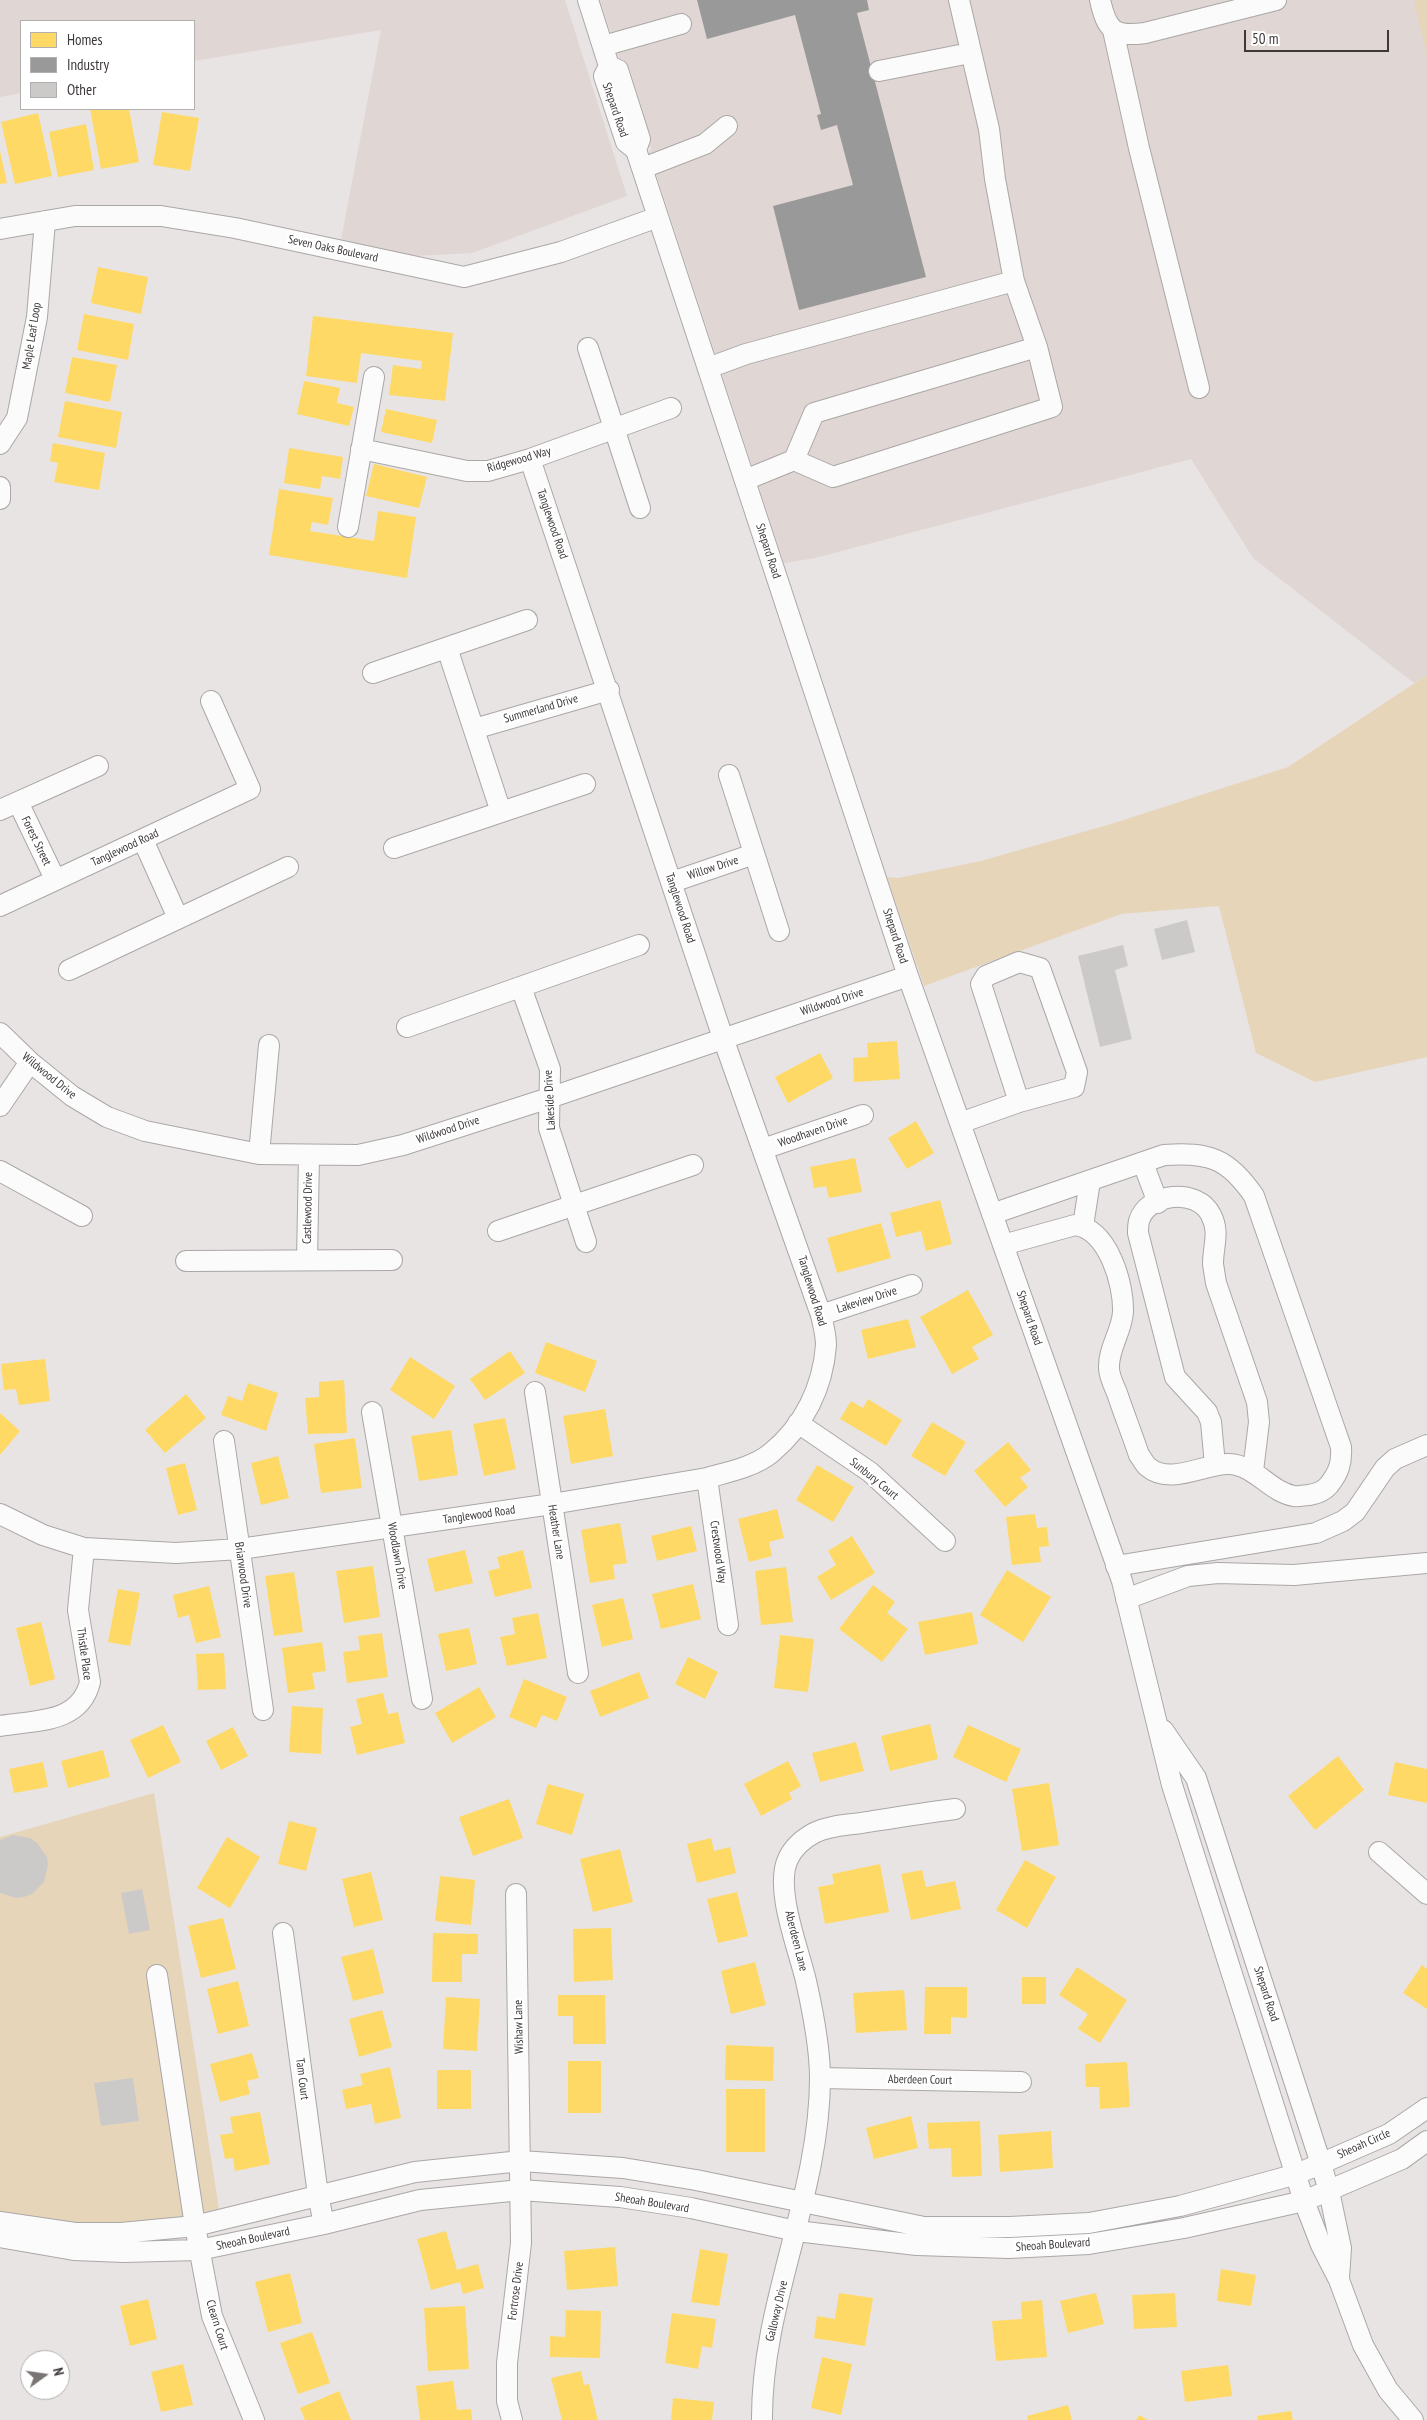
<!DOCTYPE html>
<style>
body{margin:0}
#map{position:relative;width:1427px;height:2420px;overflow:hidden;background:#e8e4e3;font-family:"PT Sans Narrow",sans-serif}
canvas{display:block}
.legend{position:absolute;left:20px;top:20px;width:175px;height:90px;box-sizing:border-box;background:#fff;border:1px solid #b1b0af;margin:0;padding:6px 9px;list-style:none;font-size:15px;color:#3d3938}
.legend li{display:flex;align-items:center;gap:10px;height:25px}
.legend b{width:25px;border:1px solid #b1b0af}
.north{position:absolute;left:20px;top:2350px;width:50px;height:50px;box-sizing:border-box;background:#fff;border:1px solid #b1b0af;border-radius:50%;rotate:76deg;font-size:14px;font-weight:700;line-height:20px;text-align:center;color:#3d3938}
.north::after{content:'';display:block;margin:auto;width:18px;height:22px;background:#797574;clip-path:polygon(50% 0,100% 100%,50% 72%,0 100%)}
.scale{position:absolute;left:1244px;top:30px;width:145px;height:22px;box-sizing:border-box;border:2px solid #3d3938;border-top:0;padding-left:6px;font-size:15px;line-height:18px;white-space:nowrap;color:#3d3938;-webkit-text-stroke:4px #fff;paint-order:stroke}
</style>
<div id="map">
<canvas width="1427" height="2420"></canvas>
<ul class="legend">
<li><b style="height:14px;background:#ffd966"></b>Homes</li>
<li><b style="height:14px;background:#999"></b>Industry</li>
<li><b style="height:14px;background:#cccac9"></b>Other</li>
</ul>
<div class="north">N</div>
<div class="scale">50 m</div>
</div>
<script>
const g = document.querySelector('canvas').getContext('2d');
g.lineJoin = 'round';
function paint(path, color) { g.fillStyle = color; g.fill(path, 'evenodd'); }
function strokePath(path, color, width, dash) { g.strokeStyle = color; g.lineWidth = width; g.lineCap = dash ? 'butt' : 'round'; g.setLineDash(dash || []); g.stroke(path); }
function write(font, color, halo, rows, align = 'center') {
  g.font = font + ' "PT Sans Narrow",sans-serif'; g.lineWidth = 5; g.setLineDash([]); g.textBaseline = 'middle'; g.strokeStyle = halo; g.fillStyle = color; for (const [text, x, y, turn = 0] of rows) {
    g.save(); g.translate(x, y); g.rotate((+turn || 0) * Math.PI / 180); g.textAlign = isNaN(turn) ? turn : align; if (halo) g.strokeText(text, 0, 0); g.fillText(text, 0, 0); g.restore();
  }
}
paint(new Path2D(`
 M 0,0 L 565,0 L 627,196 L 472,253 L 414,256 L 341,240 L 381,30 L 194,61 L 194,21 L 21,21 L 21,93 L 0,97 Z
 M 600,0 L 1425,0 L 1427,9 L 1427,675 L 1414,683 L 1253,558 L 1191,459 L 815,558 L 784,563 L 649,152 L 652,148 L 649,146 L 650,135 L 629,67 L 624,60 L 619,58 Z`), '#e0d6d3');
paint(new Path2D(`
 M 1414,0 L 1427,0 L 1427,56 Z
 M 1427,675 L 1427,1057 L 1315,1082 L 1256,1053 L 1219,906 L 1121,914 L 924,986 L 887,877 L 898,878 L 981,861 L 1111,824 L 1288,767 Z
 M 154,1793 L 219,2209 C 174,2220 123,2227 77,2223 C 51,2221 25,2215 0,2211 L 0,1837 Z`), '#e7d5ba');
paint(new Path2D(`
 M 90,109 L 129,109 L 139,162 L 101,169 Z
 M 162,112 L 199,118 L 190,171 L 153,165 Z
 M 38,113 L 52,176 L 15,184 L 1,122 Z
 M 86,124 L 94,170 L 58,177 L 49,132 Z
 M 0,151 L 7,183 L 0,184 Z
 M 98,267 L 148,277 L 141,314 L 91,303 Z
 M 84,314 L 134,324 L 128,360 L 77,350 Z
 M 313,316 L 453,333 L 445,401 L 389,395 L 393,365 L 421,369 L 422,361 L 361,353 L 357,383 L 306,376 Z
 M 72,357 L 117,365 L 110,402 L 65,393 Z
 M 304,381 L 340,388 L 337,403 L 354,407 L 349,426 L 297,414 Z
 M 65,401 L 122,412 L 116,448 L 58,437 Z
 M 386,409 L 437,420 L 432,443 L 381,432 Z
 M 53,443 L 105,453 L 99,490 L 54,482 L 58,463 L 50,461 Z
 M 289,448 L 343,457 L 340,479 L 322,476 L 320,489 L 284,483 Z
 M 374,464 L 427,477 L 419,508 L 366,496 Z
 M 279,489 L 333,498 L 328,525 L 312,522 L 310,531 L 374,541 L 378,511 L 416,517 L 407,578 L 269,555 Z
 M 897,1041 L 900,1079 L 854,1082 L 853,1058 L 868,1057 L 867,1043 Z
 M 820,1053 L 833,1078 L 788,1103 L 775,1077 Z
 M 916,1121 L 934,1153 L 907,1169 L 888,1138 Z
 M 855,1158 L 862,1192 L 829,1198 L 826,1186 L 814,1188 L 810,1167 Z
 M 940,1200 L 952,1244 L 926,1251 L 921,1231 L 896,1237 L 890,1213 Z
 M 881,1223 L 891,1258 L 837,1273 L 827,1238 Z
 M 968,1290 L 993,1335 L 972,1347 L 979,1359 L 952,1374 L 920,1317 Z
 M 908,1319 L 916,1347 L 868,1359 L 861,1330 Z
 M 546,1342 L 597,1361 L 585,1392 L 535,1373 Z
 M 510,1351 L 525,1373 L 485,1400 L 470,1379 Z
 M 410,1357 L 455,1386 L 434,1419 L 390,1390 Z
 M 45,1359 L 50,1401 L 19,1405 L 16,1389 L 4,1390 L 1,1364 Z
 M 344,1380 L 347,1433 L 308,1434 L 305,1398 L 319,1397 L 319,1382 Z
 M 248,1383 L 278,1393 L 266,1431 L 221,1415 L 228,1396 L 242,1401 Z
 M 186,1394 L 206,1418 L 165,1453 L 145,1430 Z
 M 868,1399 L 902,1420 L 886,1446 L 840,1419 L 851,1401 L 863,1408 Z
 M 605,1409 L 613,1456 L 571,1464 L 563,1416 Z
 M 0,1413 L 20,1431 L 0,1455 Z
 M 505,1418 L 516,1469 L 484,1476 L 473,1424 Z
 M 932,1422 L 966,1442 L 945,1476 L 911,1456 Z
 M 451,1430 L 458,1475 L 419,1481 L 411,1436 Z
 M 355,1438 L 362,1488 L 321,1493 L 314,1444 Z
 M 1008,1442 L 1031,1470 L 1020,1478 L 1028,1487 L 1005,1507 L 974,1471 Z
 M 278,1456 L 289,1498 L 261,1505 L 251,1463 Z
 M 185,1463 L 197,1510 L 178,1515 L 166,1468 Z
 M 817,1465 L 854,1487 L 833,1522 L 796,1500 Z
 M 777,1509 L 784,1538 L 769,1542 L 772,1556 L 749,1562 L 738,1519 Z
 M 1035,1514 L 1037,1528 L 1047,1527 L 1049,1546 L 1039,1547 L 1041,1562 L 1012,1565 L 1006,1517 Z
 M 620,1523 L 627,1563 L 613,1565 L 615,1579 L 590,1583 L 581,1530 Z
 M 691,1526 L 697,1551 L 657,1561 L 651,1536 Z
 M 852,1536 L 875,1573 L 831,1600 L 817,1577 L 836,1565 L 828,1551 Z
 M 465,1550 L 473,1583 L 435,1592 L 427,1559 Z
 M 523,1550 L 532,1588 L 495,1597 L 488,1571 L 500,1568 L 497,1557 Z
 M 373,1566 L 380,1617 L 344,1623 L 336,1571 Z
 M 786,1567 L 793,1622 L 761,1625 L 755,1571 Z
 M 1007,1570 L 1051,1597 L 1023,1642 L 980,1615 Z
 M 294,1572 L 303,1632 L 274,1636 L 265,1576 Z
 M 693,1584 L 701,1619 L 661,1629 L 652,1594 Z
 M 873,1585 L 895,1602 L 887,1613 L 908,1629 L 882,1662 L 839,1629 Z
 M 209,1586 L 221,1637 L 196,1643 L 189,1615 L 178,1618 L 173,1595 Z
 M 118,1589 L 140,1593 L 130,1646 L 108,1642 Z
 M 623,1598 L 633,1639 L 602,1647 L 592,1605 Z
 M 972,1612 L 978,1644 L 925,1655 L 918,1622 Z
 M 538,1613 L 547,1658 L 507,1666 L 500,1637 L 515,1634 L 512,1618 Z
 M 41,1622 L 55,1679 L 30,1686 L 16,1628 Z
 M 469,1628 L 477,1664 L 446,1671 L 438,1634 Z
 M 382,1633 L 388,1677 L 347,1683 L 343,1652 L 360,1650 L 358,1636 Z
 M 780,1635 L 814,1639 L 808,1692 L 774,1688 Z
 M 322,1642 L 326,1671 L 312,1673 L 315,1689 L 288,1693 L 282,1648 Z
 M 224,1653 L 226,1689 L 198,1690 L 196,1654 Z
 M 688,1657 L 718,1672 L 705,1699 L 675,1684 Z
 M 639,1672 L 649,1698 L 600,1717 L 590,1691 Z
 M 524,1679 L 567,1697 L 557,1721 L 542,1715 L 536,1728 L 509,1717 Z
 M 479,1687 L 496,1717 L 452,1743 L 435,1713 Z
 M 383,1693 L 388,1714 L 398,1712 L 405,1743 L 357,1755 L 350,1727 L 362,1724 L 356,1699 Z
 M 292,1706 L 323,1708 L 321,1754 L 289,1752 Z
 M 930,1724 L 938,1759 L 890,1771 L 881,1736 Z
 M 163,1725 L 181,1762 L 148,1778 L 130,1740 Z
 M 968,1725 L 1021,1749 L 1006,1782 L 953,1757 Z
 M 233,1727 L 248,1756 L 221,1770 L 206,1741 Z
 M 856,1742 L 864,1771 L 820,1782 L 812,1753 Z
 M 103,1750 L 110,1777 L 68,1788 L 61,1761 Z
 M 1338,1756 L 1364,1790 L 1315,1830 L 1288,1796 Z
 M 788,1761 L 801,1786 L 789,1793 L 792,1799 L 761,1816 L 744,1784 Z
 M 43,1762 L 48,1787 L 14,1793 L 9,1769 Z
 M 1395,1762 L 1427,1769 L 1427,1803 L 1388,1795 Z
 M 1049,1783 L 1059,1845 L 1022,1851 L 1012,1789 Z
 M 548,1784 L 584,1794 L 572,1835 L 536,1824 Z
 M 509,1799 L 523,1838 L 473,1856 L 459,1817 Z
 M 289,1821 L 317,1828 L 306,1871 L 278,1864 Z
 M 227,1837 L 260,1857 L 230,1908 L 197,1888 Z
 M 711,1838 L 714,1851 L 730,1847 L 736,1873 L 697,1883 L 687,1844 Z
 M 620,1849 L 633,1902 L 593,1912 L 580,1859 Z
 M 1025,1860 L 1056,1877 L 1027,1928 L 996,1910 Z
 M 880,1864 L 889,1912 L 825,1924 L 818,1887 L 834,1884 L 832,1874 Z
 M 922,1870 L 926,1887 L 955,1881 L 961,1909 L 911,1920 L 901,1874 Z
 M 371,1872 L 383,1920 L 354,1927 L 342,1879 Z
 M 440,1876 L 475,1880 L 471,1925 L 435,1921 Z
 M 737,1892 L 748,1936 L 718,1943 L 707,1899 Z
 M 223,1918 L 236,1969 L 201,1978 L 188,1926 Z
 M 611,1928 L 613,1980 L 574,1982 L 573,1929 Z
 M 433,1933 L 478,1934 L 478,1954 L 462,1954 L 462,1982 L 432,1982 Z
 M 373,1949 L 384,1993 L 353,2001 L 341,1957 Z
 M 755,1962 L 766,2005 L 731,2014 L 721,1971 Z
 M 1422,1965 L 1427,1969 L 1427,2009 L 1403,1993 Z
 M 1077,1967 L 1127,2000 L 1100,2043 L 1078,2029 L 1088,2014 L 1059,1995 Z
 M 1022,1977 L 1046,1977 L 1046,2004 L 1022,2004 Z
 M 238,1981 L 249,2026 L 218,2034 L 207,1989 Z
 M 925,1987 L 967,1987 L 967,2018 L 951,2017 L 951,2034 L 924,2034 Z
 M 904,1990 L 907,2030 L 856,2033 L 853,1993 Z
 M 558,1995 L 605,1995 L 606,2044 L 573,2044 L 573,2016 L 558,2016 Z
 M 446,1997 L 480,1999 L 477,2051 L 443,2049 Z
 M 382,2010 L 392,2047 L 359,2057 L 349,2019 Z
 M 726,2045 L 774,2047 L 773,2081 L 725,2080 Z
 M 252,2053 L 259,2078 L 247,2081 L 250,2094 L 220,2102 L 210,2064 Z
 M 568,2061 L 601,2061 L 601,2113 L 568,2113 Z
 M 1127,2062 L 1130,2107 L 1100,2109 L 1099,2087 L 1086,2087 L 1085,2064 Z
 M 390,2067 L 401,2118 L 375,2124 L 371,2104 L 346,2109 L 342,2090 L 363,2085 L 360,2074 Z
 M 437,2070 L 471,2070 L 471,2109 L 437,2109 Z
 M 726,2089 L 765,2089 L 765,2152 L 726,2152 Z
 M 260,2112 L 270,2164 L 235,2171 L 233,2158 L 225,2159 L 220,2135 L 233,2133 L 230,2117 Z
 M 911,2116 L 918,2148 L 874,2159 L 866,2128 Z
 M 980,2121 L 982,2176 L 952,2177 L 951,2148 L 929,2149 L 927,2123 Z
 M 1051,2131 L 1053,2168 L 1000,2172 L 998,2135 Z
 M 446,2231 L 457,2270 L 478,2264 L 484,2288 L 463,2294 L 460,2282 L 431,2290 L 417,2239 Z
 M 615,2247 L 618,2286 L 567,2290 L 564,2251 Z
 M 700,2249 L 728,2254 L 719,2306 L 691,2302 Z
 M 1221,2269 L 1256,2275 L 1251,2306 L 1217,2301 Z
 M 290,2273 L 302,2323 L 268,2332 L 255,2282 Z
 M 839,2293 L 873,2298 L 865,2346 L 814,2338 L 817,2316 L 835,2319 Z
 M 1096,2293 L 1104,2324 L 1068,2333 L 1060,2301 Z
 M 1175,2293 L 1177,2327 L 1134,2329 L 1132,2295 Z
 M 148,2299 L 157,2339 L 130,2346 L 120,2306 Z
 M 1042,2300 L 1047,2357 L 996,2361 L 992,2321 L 1022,2319 L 1021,2302 Z
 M 465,2306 L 469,2369 L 428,2371 L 424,2308 Z
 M 566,2310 L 601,2311 L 600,2358 L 550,2357 L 550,2336 L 565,2337 Z
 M 672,2313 L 716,2319 L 712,2348 L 702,2346 L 698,2369 L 665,2363 Z
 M 312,2332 L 330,2383 L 298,2394 L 280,2343 Z
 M 822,2357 L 852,2364 L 841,2415 L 811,2408 Z
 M 183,2364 L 193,2405 L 161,2412 L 151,2372 Z
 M 1228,2365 L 1232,2396 L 1185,2402 L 1181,2371 Z
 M 581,2371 L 584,2385 L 589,2384 L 598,2420 L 562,2420 L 551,2378 Z
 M 453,2381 L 457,2410 L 471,2409 L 472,2420 L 420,2420 L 416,2386 Z
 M 339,2391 L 351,2420 L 305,2420 L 300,2408 Z
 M 673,2398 L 714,2402 L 712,2420 L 671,2420 Z
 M 1068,2405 L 1072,2420 L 1028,2420 L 1027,2416 Z
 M 1291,2411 L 1293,2420 L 1258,2420 L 1257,2416 Z
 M 1139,2415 L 1148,2420 L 1136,2420 Z`), '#ffd966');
paint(new Path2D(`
 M 697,0 L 867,0 L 869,10 L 857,13 L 926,277 L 799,310 L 773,206 L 853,185 L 837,125 L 821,130 L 817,115 L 821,114 L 795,15 L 707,39 Z`), '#999');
paint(new Path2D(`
 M 1187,920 L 1195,952 L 1162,960 L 1154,929 Z
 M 1123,945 L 1128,966 L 1115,970 L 1132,1039 L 1100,1047 L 1078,956 Z
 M 13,1835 L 30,1838 L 37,1843 L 47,1857 L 48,1865 L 44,1882 L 32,1894 L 24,1897 L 16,1898 L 0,1893 L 0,1840 Z
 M 142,1889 L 150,1930 L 129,1934 L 121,1893 Z
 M 133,2078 L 139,2121 L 101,2126 L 94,2083 Z`), '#cccac9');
const minor = new Path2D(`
 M 588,0 L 609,66 L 618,70 L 640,139 L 636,150
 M 1100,0 C 1107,31 1114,37 1145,33 L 1276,0
 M 1113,30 L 1139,148 L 1199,388
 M 603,46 L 681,24
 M 609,66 L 604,76 L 626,142 L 636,150 L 908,976 L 1122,1581 L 1172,1785 L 1304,2201 L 1321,2245 L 1339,2280 L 1363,2345 L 1388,2390 L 1413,2420
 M 879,71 L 970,53
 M 643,168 L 705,144 L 727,126
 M 0,229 L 75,216 L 161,216 L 235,228 L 464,277 L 561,252 L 658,217
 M 588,348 L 640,508
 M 708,368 L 746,354 L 1014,281 L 995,179 L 989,129 L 959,0
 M 0,444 L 17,418 L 37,317 L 45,221
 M 361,449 L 467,471 L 488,471 L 530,459 L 671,408
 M 794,460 L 833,477 L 1052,407 L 1037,347
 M 745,480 L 794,460 L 814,413 L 1037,347 L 1014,281
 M 0,487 L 0,499
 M 348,527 L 374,377
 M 447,648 L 501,812
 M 373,673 L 527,620
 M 474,729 L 609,690
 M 729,775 L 779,931
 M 18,802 L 55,879
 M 0,810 L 98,766
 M 143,840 L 178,918
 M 394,848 L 585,784
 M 672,882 L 754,854
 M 0,906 L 250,789 L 211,701
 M 69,970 L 288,867
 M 521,987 L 550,1069 L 549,1128 L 586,1242
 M 407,1027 L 639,945
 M 0,1033 L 30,1062 L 72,1096 L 107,1117 L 145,1131 L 259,1154 L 358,1155 L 403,1145 L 549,1098 L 908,976
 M 0,1106 L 30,1062
 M 960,1123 L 1019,1102 L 1074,1087 L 1077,1072 L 1040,968 L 1019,962 L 986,976 L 981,984 L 1019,1102
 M 763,1149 L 863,1115
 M 259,1154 L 269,1045
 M 1143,1163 L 1158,1203
 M 0,1171 L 82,1216
 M 992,1214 L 1164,1155 C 1209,1152 1228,1158 1254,1196 L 1341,1447 C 1342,1463 1339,1472 1329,1485 C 1324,1491 1316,1494 1309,1495 C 1304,1495 1298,1497 1294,1496 C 1270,1492 1255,1465 1229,1464 C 1205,1463 1170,1486 1148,1467 C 1144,1464 1142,1458 1139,1455 C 1132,1434 1124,1414 1117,1393 C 1114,1386 1109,1376 1109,1368 C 1108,1349 1122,1331 1123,1312 C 1124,1284 1108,1229 1075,1225 L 1003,1245
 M 1083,1226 L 1090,1181
 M 498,1231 L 693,1165
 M 307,1260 L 309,1156
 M 186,1261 L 392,1260
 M 821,1315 L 912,1285
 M 535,1392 L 578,1673
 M 372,1412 L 422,1699
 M 798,1423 L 870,1472 L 945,1541
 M 224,1441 L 263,1710
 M 1215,1465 L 1211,1422 L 1207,1412 L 1175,1377 L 1138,1233 C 1138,1229 1138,1225 1139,1221 C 1147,1193 1197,1187 1211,1215 C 1220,1232 1213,1246 1213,1264 C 1214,1270 1215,1277 1216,1283 L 1257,1402 L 1259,1422 L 1253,1471
 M 707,1478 L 728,1625
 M 0,1514 L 43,1535 L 84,1548 L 176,1553 L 240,1549 L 552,1504 L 707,1478 C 728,1472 754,1467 771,1453 C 804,1426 823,1387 826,1345 C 826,1335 823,1324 821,1315 L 723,1038 L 530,459
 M 1116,1566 L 1316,1533 L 1343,1521 L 1355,1512 L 1385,1468 L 1395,1459 L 1427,1445
 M 1126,1599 L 1188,1576 L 1218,1573 L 1294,1575 L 1427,1563
 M 0,1726 C 35,1720 80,1724 90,1682 L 78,1610 L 84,1548
 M 1163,1730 L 1196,1778 L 1321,2164 L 1329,2191 L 1341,2248 L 1339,2278
 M 1379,1852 L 1427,1894
 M 283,1933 L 318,2195 L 324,2224
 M 157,1975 L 195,2226 L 212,2316 L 254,2420
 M 820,2078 L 1021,2082
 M 0,2222 L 75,2233 L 121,2233 L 195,2226 L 415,2172 L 521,2161 L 623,2168 L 696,2180 L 924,2227 L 1010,2227 L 1089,2223 L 1180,2206 L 1297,2174 L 1389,2134 L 1427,2108
 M 0,2237 L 74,2250 L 124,2252 L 199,2250 L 324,2224 L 420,2200 L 521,2190 L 620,2197 L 691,2208 L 796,2231 L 917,2245 L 1009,2248 L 1089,2244 L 1184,2228 L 1304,2201 L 1402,2159 L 1427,2141
 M 512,2420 L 507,2401 L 507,2363 L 521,2243 L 516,1894
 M 762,2420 C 761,2304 820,2195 820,2078 C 820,2046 813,2012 806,1981 C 799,1950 774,1889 788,1859 C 793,1848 803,1839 814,1833 C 827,1826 846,1825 861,1823 C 893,1818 924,1813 955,1809`);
strokePath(minor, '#aaa7a6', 22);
strokePath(minor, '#fcfbfb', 20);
write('12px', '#3d3938', '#fff', [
 ["Shepard Road",615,110,71],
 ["Seven Oaks Boulevard",333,249,12],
 ["Maple Leaf Loop",32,336,-81],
 ["Ridgewood Way",519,460,-16],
 ["Tanglewood Road",552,524,71],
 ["Shepard Road",768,551,72],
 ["Summerland Drive",541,709,-16],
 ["Forest Street",36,841,64],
 ["Tanglewood Road",125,848,-25],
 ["Willow Drive",713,868,-18],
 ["Tanglewood Road",680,908,72],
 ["Shepard Road",895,936,72],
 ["Wildwood Drive",832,1002,-18],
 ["Wildwood Drive",49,1076,39],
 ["Lakeside Drive",550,1100,-93],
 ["Wildwood Drive",448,1130,-18],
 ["Woodhaven Drive",813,1132,-19],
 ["Castlewood Drive",308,1208,-89],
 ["Tanglewood Road",812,1291,73],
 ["Lakeview Drive",867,1300,-18],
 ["Shepard Road",1029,1318,71],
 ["Sunbury Court",874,1479,39],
 ["Tanglewood Road",479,1515,-8],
 ["Heather Lane",556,1532,81],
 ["Crestwood Way",718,1552,82],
 ["Woodlawn Drive",397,1556,80],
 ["Briarwood Drive",243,1575,82],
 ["Thistle Place",84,1654,82],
 ["Aberdeen Lane",796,1941,76],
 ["Shepard Road",1266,1994,72],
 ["Wishaw Lane",519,2027,-91],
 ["Tam Court",302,2079,83],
 ["Aberdeen Court",920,2080,1],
 ["Sheoah Circle",1364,2144,-24],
 ["Sheoah Boulevard",652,2203,9],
 ["Sheoah Boulevard",253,2239,-12],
 ["Sheoah Boulevard",1053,2245,-4],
 ["Fortrose Drive",516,2291,-83],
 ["Galloway Drive",777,2311,-77],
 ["Clearn Court",217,2325,73]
]);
</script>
